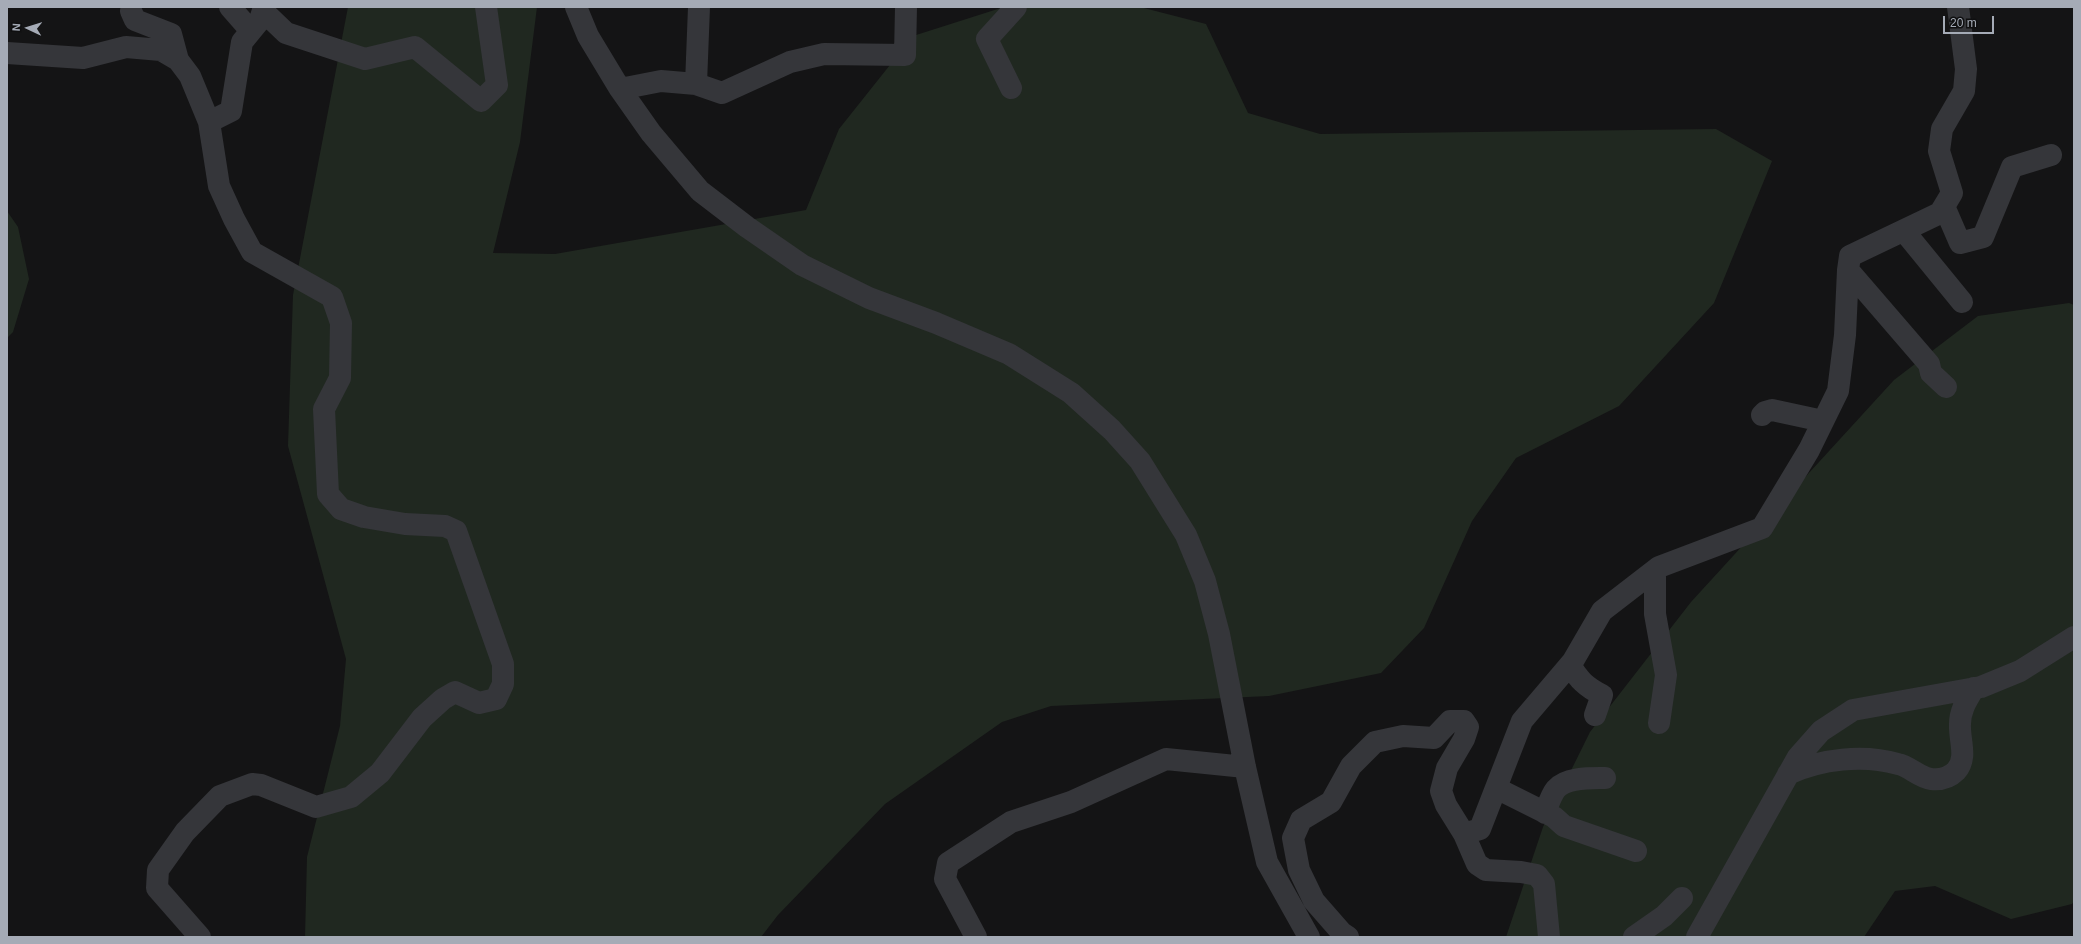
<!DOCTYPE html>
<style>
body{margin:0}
#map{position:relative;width:2081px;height:944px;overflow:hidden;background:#141415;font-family:Arial,sans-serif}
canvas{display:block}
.frame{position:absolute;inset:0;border:8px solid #a5abb6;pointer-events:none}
.north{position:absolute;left:8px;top:8px;width:40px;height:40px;-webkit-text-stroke:3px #0f0f10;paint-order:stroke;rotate:274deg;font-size:11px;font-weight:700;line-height:16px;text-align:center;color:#a5abb6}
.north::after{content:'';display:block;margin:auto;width:14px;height:18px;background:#a5abb6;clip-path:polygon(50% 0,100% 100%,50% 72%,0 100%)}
.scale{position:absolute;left:1943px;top:16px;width:51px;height:18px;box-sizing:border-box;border:2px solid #a5abb6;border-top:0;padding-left:5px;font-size:12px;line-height:14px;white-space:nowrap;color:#a5abb6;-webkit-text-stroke:3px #0f0f10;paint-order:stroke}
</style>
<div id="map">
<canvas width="2081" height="944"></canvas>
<div class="frame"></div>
<div class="north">N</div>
<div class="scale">20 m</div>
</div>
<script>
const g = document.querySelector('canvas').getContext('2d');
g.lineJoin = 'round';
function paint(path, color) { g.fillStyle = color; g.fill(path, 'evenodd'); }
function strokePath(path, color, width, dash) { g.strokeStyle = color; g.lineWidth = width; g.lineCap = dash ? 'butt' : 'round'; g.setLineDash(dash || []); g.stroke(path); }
paint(new Path2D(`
 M 348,7 L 537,7 L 520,142 L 493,253 L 555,254 L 806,210 L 839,129 L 913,36 L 1004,7 L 1140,7 L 1206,24 L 1248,113 L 1320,134 L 1716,129 L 1772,161 L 1714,303 L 1619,406 L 1516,458 L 1472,521 L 1424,628 L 1381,673 L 1269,696 L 1051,706 L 1002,722 L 885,804 L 778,915 L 761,937 L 305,937 L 307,857 L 340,726 L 346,659 L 288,446 L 293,295 Z
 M 7,211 L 18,227 L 29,279 L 13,332 L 7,338 Z
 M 2069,303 L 2074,305 L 2074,901 L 2072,904 L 2011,919 L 1935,886 L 1895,891 L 1864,937 L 1506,937 L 1543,827 L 1590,732 L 1691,602 L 1894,380 L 1978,316 Z`), '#202820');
strokePath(new Path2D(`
 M 230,7 L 251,31
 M 576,7 L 588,36 L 620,89 L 651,133 L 700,191 L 747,227 L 802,265 L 869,298 L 936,323 L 1009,354 L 1071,393 L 1112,430 L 1140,461 L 1186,535 L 1205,581 L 1219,634 L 1245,767 L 1267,862 L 1309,937
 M 131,11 L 135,20 L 171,34 L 178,60
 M 263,11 L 286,33 L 365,59 L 415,47 L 481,101 L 497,85 L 486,7
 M 7,53 L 83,58 L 126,47 L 161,50 L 178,60 L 190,76 L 209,122 L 219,186 L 234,219 L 252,252 L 332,297 L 341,323 L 340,378 L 324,409 L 328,494 L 341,509 L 364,517 L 405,524 L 445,526 L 456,531 L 503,664 L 503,684 L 496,699 L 479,703 L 455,692 L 443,699 L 422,718 L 380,773 L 351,797 L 316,807 L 261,785 L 252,784 L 220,796 L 185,832 L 158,870 L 157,888 L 200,937
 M 696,84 L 699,7
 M 1011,88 L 987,39 L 1016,7
 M 620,89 L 661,81 L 696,84 L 722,93 L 790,62 L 824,54 L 905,55 L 906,7
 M 209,122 L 231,111 L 242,42 L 260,20 L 264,7
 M 1944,206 L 1960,243 L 1983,237 L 2012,167 L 2051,155
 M 1904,231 L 1962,302
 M 1848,270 L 1929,364 L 1931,373 L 1946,387
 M 1762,415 L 1765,412 L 1772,410 L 1823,421
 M 1655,570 L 1655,614 L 1666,675 L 1659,723
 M 1570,665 C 1579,680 1586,687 1602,695 L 1595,715
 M 1788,774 C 1821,759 1863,754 1898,764 C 1909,766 1920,778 1931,779 C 1940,780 1949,778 1956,771 C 1968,758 1959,740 1960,724 C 1960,710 1967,700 1974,688
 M 1496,788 L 1554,817 L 1564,826 L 1636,851
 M 1545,813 C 1548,805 1551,795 1556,789 C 1566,777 1591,778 1605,778
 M 1464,834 L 1480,829 L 1522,721 L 1573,661 L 1602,611 L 1659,567 L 1762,528 L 1809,450 L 1838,391 L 1845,335 L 1848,270 L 1850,256 L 1940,213 L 1952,193 L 1939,151 L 1942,129 L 1964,91 L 1966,69 L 1958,7
 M 976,937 L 945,879 L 948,863 L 1011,822 L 1071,802 L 1166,759 L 1245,767
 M 1348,937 L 1342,933 L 1314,901 L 1299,870 L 1293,838 L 1301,820 L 1331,802 L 1351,766 L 1375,742 L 1403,736 L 1434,738 L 1450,721 L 1464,721 L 1468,727 L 1464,739 L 1447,768 L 1441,791 L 1446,805 L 1464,834 L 1477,864 L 1486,870 L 1521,872 L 1537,875 L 1544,884 L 1549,937
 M 1634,937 L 1664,916 L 1682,898
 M 1697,937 L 1798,757 L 1821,731 L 1853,710 L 1981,687 L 2020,671 L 2074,637`), '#35363a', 22);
</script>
